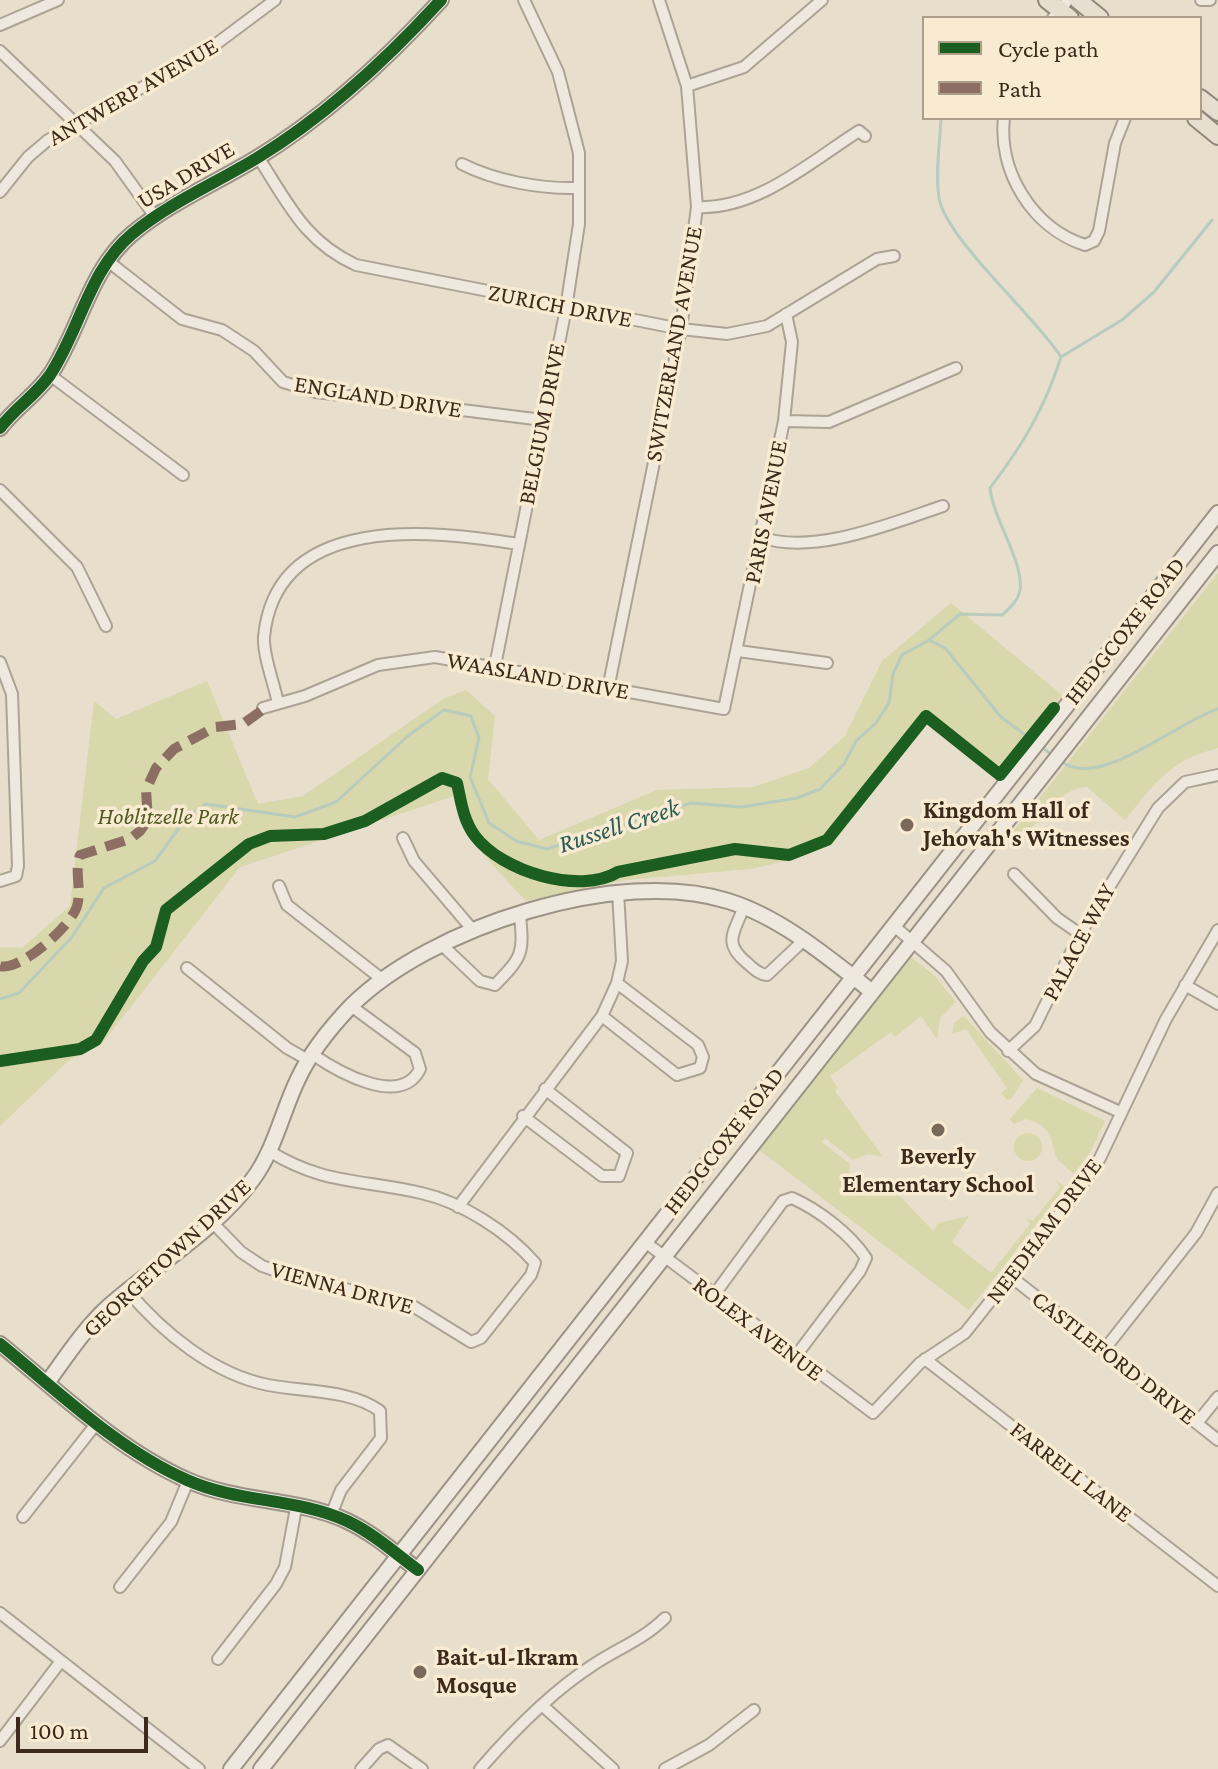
<!DOCTYPE html>
<style>
body{margin:0}
#map{position:relative;width:1218px;height:1769px;overflow:hidden;background:#e7decb;font-family:"Crimson Pro",serif}
canvas{display:block}
.legend{position:absolute;left:922px;top:16px;width:280px;height:104px;box-sizing:border-box;background:#f9ebd1;border:2px solid #ad9e89;margin:0;padding:10px 14px;list-style:none;font-size:24px;color:#3c2a1c}
.legend li{display:flex;align-items:center;gap:16px;height:40px}
.legend b{width:40px;border:2px solid #ad9e89}
.scale{position:absolute;left:16px;top:1717px;width:132px;height:36px;box-sizing:border-box;border:4px solid #3c2a1c;border-top:0;padding-left:10px;font-size:24px;line-height:28px;white-space:nowrap;color:#3c2a1c;-webkit-text-stroke:6px #f9ebd1;paint-order:stroke}
</style>
<div id="map">
<canvas width="1218" height="1769"></canvas>
<ul class="legend">
<li><b style="height:10px;background:#1b5e20"></b>Cycle path</li>
<li><b style="height:10px;background:#8d6e63"></b>Path</li>
</ul>
<div class="scale">100 m</div>
</div>
<script>
const g = document.querySelector('canvas').getContext('2d');
g.lineJoin = 'round';
function paint(path, color) { g.fillStyle = color; g.fill(path, 'evenodd'); }
function strokePath(path, color, width, dash) { g.strokeStyle = color; g.lineWidth = width; g.lineCap = dash ? 'butt' : 'round'; g.setLineDash(dash || []); g.stroke(path); }
function write(font, color, halo, rows, align = 'center') {
  g.font = font + ' "Crimson Pro",serif'; g.lineWidth = 7; g.setLineDash([]); g.textBaseline = 'middle'; g.strokeStyle = halo; g.fillStyle = color; for (const [text, x, y, turn = 0] of rows) {
    g.save(); g.translate(x, y); g.rotate((+turn || 0) * Math.PI / 180); g.textAlign = isNaN(turn) ? turn : align; if (halo) g.strokeText(text, 0, 0); g.fillText(text, 0, 0); g.restore();
  }
}
paint(new Path2D(`
 M 1218,573 L 1218,748 C 1170,760 1155,783 1125,820 L 1087,787 C 1055,790 1052,815 1030,828 C 1025,831 1017,833 1011,834 Z
 M 951,603 L 1062,695 L 997,776 L 927,722 L 832,845 L 790,860 L 750,869 L 627,880 L 526,901 C 493,866 468,842 454,796 L 240,867 L 101,1045 L 68,1061 L 0,1126 L 0,947 L 22,948 L 70,906 L 94,701 L 116,719 L 207,681 L 258,804 L 303,796 L 443,699 L 466,690 L 495,716 L 488,779 L 539,840 L 657,790 L 753,787 L 809,768 L 845,736 L 882,661 Z
 M 912,958 L 934,975 L 956,1002 L 940,1018 L 937,1039 L 921,1016 L 895,1037 L 891,1032 L 830,1076 L 838,1088 L 835,1091 L 883,1157 L 868,1154 L 853,1160 L 825,1138 L 822,1142 L 850,1164 L 849,1181 L 861,1196 L 898,1194 L 933,1231 L 938,1223 L 969,1216 L 952,1242 L 991,1273 L 1030,1224 L 1026,1218 L 1033,1221 L 1060,1187 L 1055,1180 L 1063,1185 L 1064,1189 L 969,1310 L 758,1149 L 906,961 Z
 M 964,1016 L 1023,1080 L 1011,1099 L 1007,1100 L 1001,1093 L 1007,1088 L 966,1029 L 952,1034 L 954,1023 Z
 M 1037,1088 L 1105,1121 L 1091,1151 L 1074,1174 L 1057,1159 C 1050,1136 1050,1125 1026,1119 L 1014,1124 L 1010,1119 Z
 M1014 1147a14 14 0 1 1 28 0a14 14 0 1 1-28 0Z`), '#d9d7ac');
strokePath(new Path2D(`
 M 941,118 C 940,143 935,173 939,198 C 946,239 1035,316 1061,357
 M 929,640 L 945,648 L 1001,717 L 1033,741
 M 1039,745 L 1052,755
 M 1062,762 C 1100,790 1180,720 1218,709
 M 0,999 L 19,993 L 72,937 L 104,888 L 155,861 L 186,818 L 206,804 L 295,817 L 336,802 L 409,735 L 444,710 L 471,716 L 479,738 L 470,777 L 489,823 L 516,841 L 547,849 L 691,803 L 742,807 L 797,798 L 820,789 L 844,764 L 856,741 L 876,723 L 889,703 L 893,674 L 902,655 L 929,640 L 960,614 L 1002,615 C 1010,608 1018,601 1020,590 C 1024,562 993,519 990,488 C 1022,446 1045,408 1061,357 L 1122,320 L 1154,292 L 1212,220`), '#b8ccbe', 3);
const street = new Path2D(`
 M 1201,0 L 1210,0
 M 1053,18 L 1068,0
 M 0,25 L 58,0
 M 0,51 L 115,161 L 156,218
 M 687,86 L 744,67 L 822,0
 M 1004,118 C 998,171 1032,228 1085,245 L 1094,241 L 1099,231 L 1115,143 L 1125,118
 M 258,157 C 288,203 304,241 356,265 L 681,329 L 727,334 L 767,326 L 877,259 L 894,256
 M 462,164 C 495,181 541,189 578,188
 M 0,192 L 28,157 L 48,140 L 204,53 L 275,0
 M 697,207 C 757,210 810,162 859,131 L 865,136
 M 109,262 L 182,319 L 222,330 L 254,351 L 283,382 L 316,392 L 543,420
 M 50,375 L 183,475
 M 784,421 L 829,422 L 956,368
 M 0,490 L 77,567 L 106,626
 M 760,537 C 814,556 892,523 943,506
 M 738,651 L 827,663
 M 0,662 L 12,694 L 18,866 L 16,876 L 0,881
 M 495,666 L 566,308 L 579,224 L 579,153 L 558,72 L 524,0
 M 608,689 L 681,329 L 697,207 L 687,86 L 659,0
 M 278,703 C 274,683 263,656 264,637 C 276,512 431,530 518,544
 M 263,708 L 305,696 L 378,665 L 435,657 L 724,709 L 784,421 L 792,342 L 786,314
 M 403,838 L 414,861 L 472,929
 M 1014,874 L 1057,918 L 1080,934
 M 279,886 L 287,905 L 383,980
 M 744,906 C 735,932 722,942 746,962 C 753,968 758,974 767,975 L 803,941
 M 893,925 L 946,971 L 990,1032 L 1036,1074 L 1120,1112
 M 441,944 L 480,981 L 495,985 C 522,957 524,954 520,916
 M 187,968 L 287,1048 L 308,1060
 M 1185,985 L 1218,1004
 M 602,1016 L 677,1075 L 700,1068 L 703,1057 L 698,1045 L 617,983
 M 1008,1051 L 1035,1026 L 1080,934 L 1158,808 L 1185,782 L 1218,775
 M 312,1054 C 338,1072 401,1108 420,1069 L 415,1053 L 351,1006
 M 523,1116 L 602,1176 L 619,1176 L 627,1153 L 545,1089
 M 458,1207 L 602,1016 L 617,983 L 622,961 L 618,892
 M 212,1222 L 241,1252 L 262,1266 L 300,1279 L 408,1303 L 471,1342 L 481,1338 L 531,1275 L 535,1263 C 508,1232 462,1202 421,1193 C 361,1179 324,1185 269,1151
 M 645,1242 L 873,1413 L 920,1363 L 965,1333 L 1080,1188 L 1100,1158 L 1166,1019 L 1218,930
 M 1010,1276 L 1218,1440
 M 127,1290 C 162,1332 213,1374 268,1385 C 303,1392 350,1389 380,1411 L 381,1438 L 341,1490 L 331,1515
 M 714,1295 L 783,1201 L 792,1198 C 819,1210 850,1234 866,1258 L 860,1271 L 795,1357
 M 1104,1350 L 1196,1233 L 1218,1193
 M 925,1359 L 1218,1586
 M 1197,1423 L 1218,1397
 M 23,1517 L 96,1424
 M 120,1587 L 171,1522 L 188,1481
 M 0,1613 L 199,1769
 M 218,1659 L 276,1584 L 285,1567 L 296,1508
 M 543,1706 L 613,1769
 M 0,1741 L 61,1661
 M 361,1769 L 379,1749 L 388,1745 L 422,1769
 M 480,1769 C 513,1731 551,1692 593,1665 C 617,1649 644,1639 665,1618
 M 665,1769 L 709,1745 L 754,1710`);
const secondary = new Path2D(`
 M 0,428 C 15,408 36,395 50,375 C 80,330 89,270 132,234 C 169,203 216,183 257,158 C 326,116 387,59 441,0
 M 0,1344 C 59,1392 117,1449 187,1480 C 238,1503 298,1498 347,1521 C 373,1533 395,1553 418,1570
 M 47,1383 C 66,1357 84,1329 108,1307 C 155,1265 215,1231 253,1179 C 275,1149 282,1112 298,1079 C 310,1053 331,1027 351,1006 C 430,927 620,866 728,901 C 780,917 828,957 871,991
 M 231,1769 L 1218,513
 M 261,1769 L 1218,553`);
const primary = new Path2D(`
 M 1047,0 L 1070,18
 M 1078,0 L 1100,18
 M 1200,98 L 1218,112
 M 1196,118 L 1218,136`);
strokePath(street, '#aca395', 14);
strokePath(secondary, '#9c9285', 18);
strokePath(primary, '#91887c', 20);
strokePath(street, '#eee8df', 10);
strokePath(secondary, '#eee8df', 14);
strokePath(primary, '#e6decf', 16);
strokePath(new Path2D(`
 M 0,966 C 20,972 72,925 77,906 C 82,889 74,872 80,855 L 130,839 L 140,831 L 148,820 L 146,790 L 156,768 L 174,749 L 215,727 L 243,724 L 261,711`), '#8d6e63', 10, [20, 10]);
strokePath(new Path2D(`
 M 0,428 C 15,408 36,395 50,375 C 80,330 89,270 132,234 C 169,203 216,183 257,158 C 326,116 387,59 441,0
 M 0,1061 L 80,1049 L 96,1040 L 143,961 L 156,947 L 166,910 L 249,844 L 270,836 L 324,834 L 365,821 L 442,778 L 457,783 C 461,801 463,820 475,836 C 502,872 580,895 618,872 L 735,849 L 789,855 L 827,840 L 926,716 L 1000,775 L 1054,708
 M 0,1344 C 59,1392 117,1449 187,1480 C 238,1503 298,1498 347,1521 C 373,1533 395,1553 418,1570`), '#1b5e20', 12);
for (const [x, y, r, color] of [
 [907,825,8,"#786959"],
 [938,1130,8,"#786959"],
 [420,1672,8,"#786959"]
]) { const dot = new Path2D(); dot.arc(x, y, r, 0, 2 * Math.PI); g.fillStyle = color; g.fill(dot); strokePath(dot, '#f9ebd1', 3); }
write('24px', '#3c2a1c', '#f9ebd1', [
 ["ANTWERP AVENUE",133,92,-30],
 ["USA DRIVE",186,175,-31],
 ["ZURICH DRIVE",560,306,11],
 ["SWITZERLAND AVENUE",674,344,-80],
 ["ENGLAND DRIVE",378,397,9],
 ["BELGIUM DRIVE",542,424,-79],
 ["PARIS AVENUE",766,512,-79],
 ["HEDGCOXE ROAD",1125,631,-52],
 ["WAASLAND DRIVE",538,676,10],
 ["PALACE WAY",1079,942,-62],
 ["HEDGCOXE ROAD",724,1141,-52],
 ["NEEDHAM DRIVE",1044,1231,-53],
 ["GEORGETOWN DRIVE",167,1258,-43],
 ["VIENNA DRIVE",342,1288,15],
 ["ROLEX AVENUE",758,1329,37],
 ["CASTLEFORD DRIVE",1114,1358,38],
 ["FARRELL LANE",1071,1472,38]
]);
write('bold 24px', '#3c2a1c', '#f9ebd1', [
 ["Kingdom Hall of",923,811],
 ["Jehovah's Witnesses",923,839],
 ["Beverly",938,1157,"center"],
 ["Elementary School",938,1185,"center"],
 ["Bait-ul-Ikram",436,1658],
 ["Mosque",436,1686]
], 'left');
write('italic 24px', '#4f5b20', '#f9ebd1', [
 ["Hoblitzelle Park",168,817]
]);
write('italic 26px', '#2a5d57', '#f9ebd1', [
 ["Russell Creek",619,826,-18]
]);
</script>
